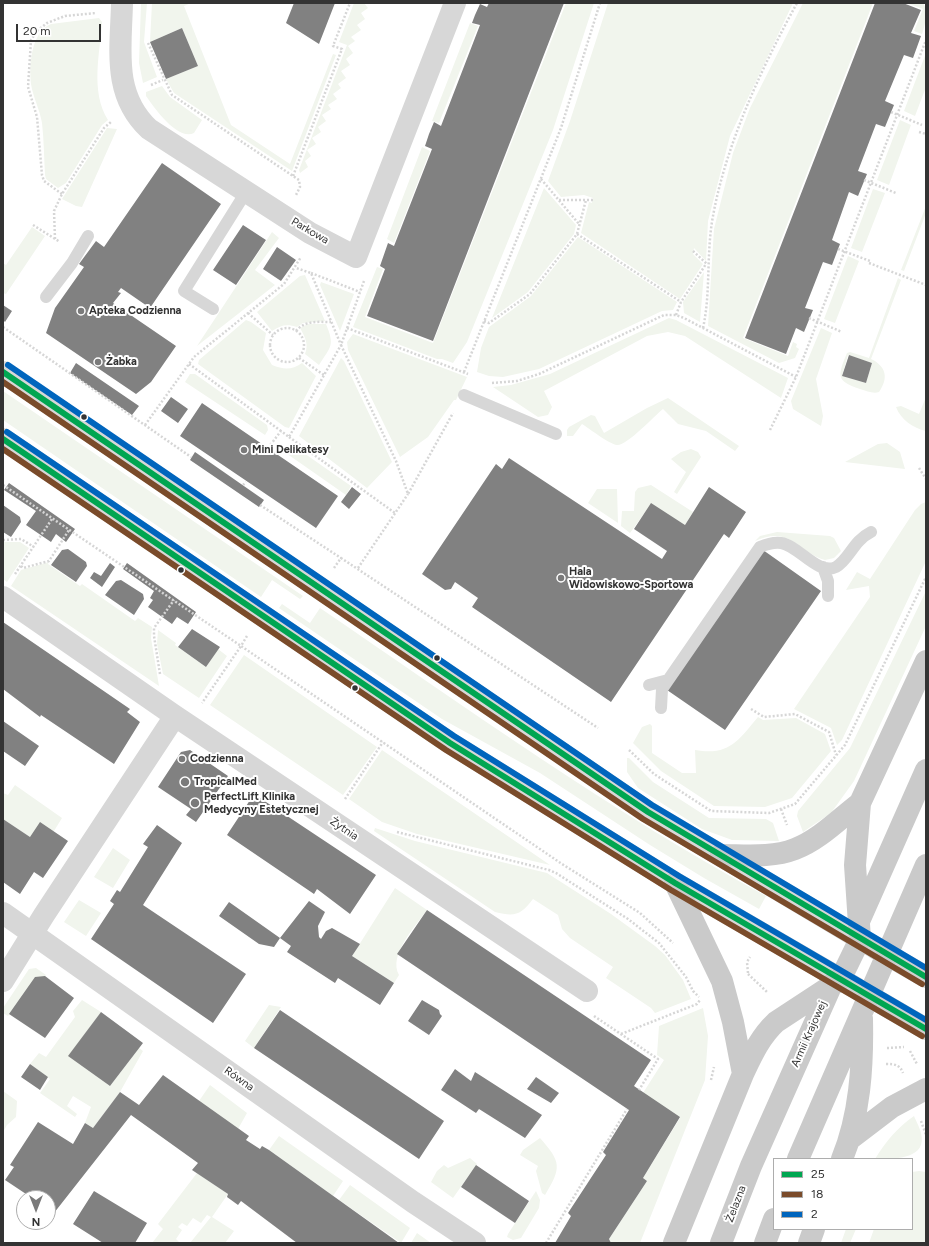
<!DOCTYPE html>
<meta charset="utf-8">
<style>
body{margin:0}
#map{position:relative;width:929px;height:1246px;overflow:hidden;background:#fff;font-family:Figtree,sans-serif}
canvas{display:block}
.frame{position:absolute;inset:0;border:4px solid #333;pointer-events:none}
.legend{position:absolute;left:773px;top:1158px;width:140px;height:72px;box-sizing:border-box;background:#fff;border:1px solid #adadad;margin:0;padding:5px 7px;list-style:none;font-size:12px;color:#333}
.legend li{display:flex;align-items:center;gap:8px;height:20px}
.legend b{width:20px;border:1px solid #adadad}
.north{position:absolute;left:16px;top:1190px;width:40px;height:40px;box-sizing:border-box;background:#fff;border:1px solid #adadad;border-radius:50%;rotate:180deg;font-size:11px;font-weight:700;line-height:16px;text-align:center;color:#333}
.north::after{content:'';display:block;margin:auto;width:14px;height:18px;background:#7a7a7a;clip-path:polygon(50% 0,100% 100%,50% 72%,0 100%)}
.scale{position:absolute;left:16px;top:24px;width:85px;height:18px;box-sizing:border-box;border:2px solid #333;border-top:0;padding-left:5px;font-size:12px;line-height:14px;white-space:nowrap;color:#333;-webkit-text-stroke:3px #fff;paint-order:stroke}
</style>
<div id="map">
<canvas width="929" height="1246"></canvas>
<div class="frame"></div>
<ul class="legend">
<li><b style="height:5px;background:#00a651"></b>25</li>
<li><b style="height:5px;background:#7a4b2a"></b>18</li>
<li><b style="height:5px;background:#0065bd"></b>2</li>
</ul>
<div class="north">N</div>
<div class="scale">20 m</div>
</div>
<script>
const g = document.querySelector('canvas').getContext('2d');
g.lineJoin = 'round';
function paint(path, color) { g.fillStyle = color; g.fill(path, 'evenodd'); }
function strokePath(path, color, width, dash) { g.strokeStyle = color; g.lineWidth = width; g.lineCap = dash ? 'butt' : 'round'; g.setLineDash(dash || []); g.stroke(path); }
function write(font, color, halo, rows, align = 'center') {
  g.font = font + ' Figtree,sans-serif'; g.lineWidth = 4; g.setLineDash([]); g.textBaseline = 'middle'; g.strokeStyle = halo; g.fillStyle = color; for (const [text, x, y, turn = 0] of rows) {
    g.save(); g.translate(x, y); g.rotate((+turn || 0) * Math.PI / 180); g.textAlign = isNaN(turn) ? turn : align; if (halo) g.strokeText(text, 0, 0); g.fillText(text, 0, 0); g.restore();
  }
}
paint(new Path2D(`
 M 141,3 L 147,3 L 144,42 L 157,77 L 143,83 L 139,63 Z
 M 152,3 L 191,3 L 184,6 L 231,125 L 290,164 L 333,54 L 336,55 L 292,171 L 174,93 L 166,79 L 198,66 L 182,28 L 150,42 Z
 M 354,3 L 364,3 L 368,8 L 361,13 L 365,19 L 357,25 L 361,30 L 351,37 L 355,41 L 348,46 L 353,53 L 346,59 L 350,65 L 341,71 L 346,78 L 338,84 L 341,88 L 333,94 L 337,99 L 328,105 L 331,109 L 322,115 L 326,121 L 318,127 L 321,132 L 312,138 L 316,144 L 307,150 L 311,156 L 305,161 L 308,167 L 300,173 L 299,170 L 347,45 L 339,42 Z
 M 566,3 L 594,3 L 553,130 L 467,342 L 453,363 L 442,359 L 437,359 L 353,327 L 377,267 L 383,269 L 365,317 L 433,343 Z
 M 608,3 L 793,3 L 730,136 L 708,221 L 706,261 L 694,248 L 693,254 L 703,264 L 680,299 L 581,233 L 589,202 L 592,203 L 593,198 L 584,195 L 561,197 L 548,181 L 570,121 Z
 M 803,3 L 873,3 L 743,338 L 788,356 L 793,342 L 797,344 L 796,347 L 799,349 L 795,358 L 779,363 L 708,326 L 714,229 L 733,153 L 750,108 Z
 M 907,3 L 923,3 C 929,11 925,25 922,34 L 914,31 L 923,9 Z
 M 99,18 L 102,22 C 100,54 90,91 108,120 L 102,125 L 66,183 L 58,188 L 46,179 L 45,175 C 44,158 44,140 42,123 C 40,110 33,97 31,84 C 29,65 31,32 51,24 Z
 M 470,23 L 478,26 L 439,123 L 432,121 Z
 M 926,53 L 926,87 L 915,116 L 904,111 Z
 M 162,86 L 170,97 L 202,120 L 194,133 C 177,141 154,107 146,96 L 146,92 Z
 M 900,120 L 911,125 L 889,185 L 877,180 Z
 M 107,128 L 117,129 L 82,207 L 76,206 L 62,199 Z
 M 422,147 L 430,151 L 394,243 L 387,239 Z
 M 544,188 L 576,225 L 574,234 L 528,292 L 492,318 Z
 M 873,189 L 885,193 L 862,252 L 851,248 Z
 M 926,206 L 926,213 L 904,271 L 901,270 Z
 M 32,227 L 45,236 L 6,294 L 3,293 L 3,263 L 6,265 Z
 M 272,232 L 279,238 L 255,270 L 275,285 L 197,346 Z
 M 578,237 L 677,302 L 673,310 L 662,311 L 539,369 L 503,377 L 489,376 L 477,372 L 481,348 L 489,327 L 531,296 Z
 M 848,256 L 859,261 L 835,323 L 824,319 Z
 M 704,272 L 700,322 L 684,313 L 683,302 Z
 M 305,275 L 325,321 L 303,323 L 297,327 C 287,324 281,325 272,331 L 257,312 L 300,276 Z
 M 898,278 L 901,280 L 871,359 C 886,366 889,378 879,392 C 873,394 867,391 860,389 C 835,381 838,375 847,353 L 850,352 L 869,358 ZM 848,355 L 872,363 L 866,383 L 842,376 Z
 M 321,282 L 354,294 L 340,331 L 320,285 Z
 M 669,318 L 676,320 L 788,378 L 781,398 L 685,336 L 668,332 L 647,336 L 544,391 L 552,407 L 548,415 L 538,417 L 493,387 L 511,385 L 550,374 Z
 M 246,320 L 251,322 L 266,333 L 263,350 L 272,365 C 284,370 292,370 302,363 L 316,376 L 289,428 L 285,427 L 198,364 L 199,360 Z
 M 308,324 L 326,324 C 335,346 331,346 319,365 L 305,354 C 309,344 305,337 300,328 Z
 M 821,328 L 832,333 L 816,379 L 823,416 L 821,426 L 793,409 L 791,401 Z
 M 353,334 L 467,377 L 456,400 L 454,400 L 428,437 L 400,457 L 348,350 L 347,342 Z
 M 341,358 L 344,361 L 392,462 L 367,488 L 299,436 Z
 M 190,374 L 195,374 L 267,425 L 268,430 L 265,435 L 185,382 Z
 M 3,391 L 303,596 L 300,599 L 272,580 L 261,597 L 3,420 Z
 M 926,397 L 926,431 C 913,428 901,420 896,407 L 901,406 L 919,414 Z
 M 668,398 L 739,446 L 735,451 L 706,431 L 678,424 L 663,409 C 654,416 627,446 617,445 C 609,444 590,429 582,424 L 573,436 L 567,436 L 567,430 L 569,427 L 591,415 L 595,416 L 604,433 L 647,408 Z
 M 887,443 L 900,452 L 905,469 L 845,462 L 878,444 Z
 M 291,444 L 351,486 L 346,495 L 283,451 L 288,445 Z
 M 691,449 L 698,452 L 701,457 L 677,494 L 674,492 L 686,472 L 671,459 L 681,452 Z
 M 651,485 L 693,512 L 685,525 L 651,504 L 630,533 L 621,526 L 622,511 L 634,511 L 635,492 L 638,488 Z
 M 597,489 L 617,489 L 618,523 L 588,503 Z
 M 926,502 L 926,561 L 842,740 L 837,745 L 831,728 L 794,709 L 870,597 L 869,586 L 846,590 L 857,572 L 870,579 L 915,510 L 921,504 Z
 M 777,532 L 830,536 L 834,538 L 841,551 L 834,558 L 825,560 C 797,552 790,525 755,541 L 760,536 Z
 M 4,542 L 20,542 L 29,548 L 7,582 L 3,579 Z
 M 49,562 L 48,564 L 80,586 L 82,584 L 135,621 L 138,618 L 152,627 L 151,638 L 159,686 L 11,586 L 21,570 Z
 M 926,591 L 926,626 L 854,781 L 831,813 L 803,832 L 797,816 L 798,811 L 850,748 Z
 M 282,604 L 310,623 L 320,608 C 467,708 611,812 766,896 L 759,909 L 704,878 L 650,845 L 540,773 L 442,719 L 279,608 Z
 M 158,630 L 176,643 L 175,645 L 206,667 L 218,649 L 227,656 L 199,698 L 163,674 L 157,644 Z
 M 244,655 L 377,747 L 343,795 L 210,705 Z
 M 758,717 L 763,720 L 796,718 L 825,734 L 831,751 L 792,798 L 765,807 L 714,806 L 661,771 L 633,743 L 642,727 L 650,724 L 652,726 L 652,753 L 682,773 L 696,773 L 695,750 C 729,756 738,741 758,717 Z
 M 382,750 L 550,865 L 417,834 L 382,822 L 349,799 Z
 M 627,758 L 629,758 L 653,782 L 709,818 L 766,819 L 773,823 L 779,841 L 732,840 L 702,829 L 638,788 L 627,772 Z
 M 15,785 L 62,818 L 54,831 L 30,837 L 3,819 L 3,793 L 8,795 Z
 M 375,828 L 415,841 L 547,873 L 611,914 L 655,946 L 665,955 L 683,980 L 691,999 L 655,1013 L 651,1008 L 606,978 L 613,967 L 570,938 L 562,929 L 558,915 L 533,899 C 521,915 515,917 495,912 L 374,831 Z
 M 113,848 L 130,860 L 113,888 L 94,877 Z
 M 395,888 L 427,910 C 415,927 388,955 399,975 L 394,983 L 352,956 Z
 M 79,900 L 101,913 L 86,936 L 64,922 Z
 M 36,968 L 46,975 L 8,1016 L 3,1013 L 3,1008 L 29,969 Z
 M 82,1000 L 101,1012 L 69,1056 L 110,1086 L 139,1048 L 143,1051 L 120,1092 L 93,1128 L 85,1123 L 91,1107 L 73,1096 L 67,1106 L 77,1114 L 75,1117 L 40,1093 L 50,1079 L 30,1064 L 39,1053 L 46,1057 L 75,1017 L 73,1011 Z
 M 269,1005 L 281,1007 L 254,1048 L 245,1041 Z
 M 703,1008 L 708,1036 L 705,1080 L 640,1243 L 611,1243 L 609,1239 L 647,1181 L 643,1178 L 680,1118 L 643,1093 L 664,1060 L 657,1055 L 659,1026 Z
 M 210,1085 L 247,1113 L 238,1129 L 199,1101 Z
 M 3,1091 L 17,1101 L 16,1117 L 7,1125 L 3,1132 Z
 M 914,1116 C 916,1121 920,1128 921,1133 C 928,1160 892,1159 875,1159 C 886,1141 897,1128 914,1116 Z
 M 279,1136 L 343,1181 L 333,1196 L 269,1150 Z
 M 540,1138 C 561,1162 562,1167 545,1195 L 542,1193 L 536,1171 L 538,1166 L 520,1155 L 523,1150 Z
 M 470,1158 L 477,1164 L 453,1198 L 431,1182 L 437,1171 L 444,1165 L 448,1168 Z
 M 919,1171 L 926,1172 L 926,1243 L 869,1243 L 874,1229 L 912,1229 L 912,1172 Z
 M 197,1173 L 228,1194 L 212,1217 L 234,1231 L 225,1243 L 190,1243 L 211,1217 L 207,1215 L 201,1223 L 193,1218 L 187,1226 L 182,1223 L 178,1227 L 182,1230 L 176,1239 L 180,1243 L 152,1243 L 163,1229 L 158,1224 Z
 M 350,1185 L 410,1228 L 401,1243 L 339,1200 Z
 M 536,1191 L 540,1200 L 539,1208 L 521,1238 L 513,1240 L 507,1237 L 508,1234 Z
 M 846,1229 L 856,1229 L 850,1243 L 841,1243 Z
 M 417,1233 L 431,1243 L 411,1243 Z`), '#f1f5ed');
paint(new Path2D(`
 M 294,3 L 335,3 L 319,44 L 286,23 Z
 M 489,3 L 564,3 L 433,341 L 367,316 L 385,269 L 380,266 L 388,243 L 394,246 L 432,149 L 425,146 L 429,134 L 434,122 L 441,126 L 480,25 L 472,23 L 475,15 L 480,4 L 487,7 Z
 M 875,3 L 903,3 L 921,10 L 911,33 L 921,36 L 913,58 L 904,55 L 885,101 L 894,105 L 885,127 L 876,124 L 858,171 L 867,174 L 858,196 L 849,192 L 832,240 L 840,244 L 832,265 L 823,262 L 805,308 L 813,310 L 804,332 L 796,328 L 786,354 L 745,338 Z
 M 182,28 L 198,66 L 166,79 L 150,42 Z
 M 162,163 L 221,204 L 150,308 L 121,288 L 118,292 L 121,293 L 113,303 L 176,346 L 151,382 L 136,394 L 46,333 L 55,308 L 84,267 L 79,264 L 96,241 L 104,247 Z
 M 243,225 L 266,240 L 236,285 L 213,270 Z
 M 277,247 L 296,260 L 281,281 L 263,269 Z
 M 3,305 L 12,311 L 5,322 L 3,320 Z
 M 849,355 L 872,363 L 866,383 L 842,376 Z
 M 76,363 L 139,406 L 132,415 L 70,373 Z
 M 171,397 L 188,409 L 178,423 L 161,411 Z
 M 202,403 L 338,496 L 316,528 L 180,436 Z
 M 195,452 L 264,500 L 259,507 L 190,460 Z
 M 509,458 L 662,559 L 667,551 L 634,529 L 651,503 L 685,525 L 709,487 L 746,512 L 729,538 L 724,534 L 611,702 L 472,607 L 478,598 L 455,582 L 451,589 L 445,590 L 422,574 L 496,464 L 502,469 Z
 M 9,483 L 75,529 L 66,542 L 56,534 L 51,542 L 26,525 L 36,511 L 4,490 Z
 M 352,487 L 361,494 L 349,509 L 341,502 Z
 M 3,505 L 20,517 L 21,522 L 11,537 L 3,532 Z
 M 68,549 L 86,562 L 87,566 L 76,582 L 51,565 L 62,550 Z
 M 763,550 L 821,591 L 725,730 L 667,690 Z
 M 110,563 L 115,567 L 102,587 L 90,578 L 94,572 L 101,576 Z
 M 127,563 L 196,612 L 188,624 L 177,617 L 172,624 L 148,607 L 153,600 L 150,598 L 154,591 L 123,569 Z
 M 121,580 L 143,594 L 144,599 L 134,615 L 105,595 L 116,581 Z
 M 3,622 L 130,709 L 127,712 L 140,722 L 114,764 L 41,715 L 40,717 L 3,689 Z
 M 192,629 L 220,647 L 206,667 L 178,647 Z
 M 3,721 L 39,746 L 25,766 L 3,751 Z
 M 190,750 L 228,776 L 196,822 L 186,815 L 191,809 L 158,787 L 181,752 Z
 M 254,794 L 376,875 L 350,914 L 317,889 L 314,894 L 227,835 Z
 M 3,819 L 30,837 L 40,822 L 68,841 L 43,878 L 34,872 L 20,894 L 3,882 Z
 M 157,825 L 182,843 L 143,905 L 246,974 L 213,1023 L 91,939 L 114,904 L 110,901 L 117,890 L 120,892 L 148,847 L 143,844 Z
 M 309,901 L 325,912 L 318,926 L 319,937 L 321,939 L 326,931 L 332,928 L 360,944 L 352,956 L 394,983 L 380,1005 L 338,978 L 335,983 L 287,952 L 291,946 L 280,938 Z
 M 229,902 L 280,938 L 274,947 L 259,944 L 219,916 Z
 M 427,910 L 651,1060 L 634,1086 L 680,1117 L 643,1178 L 647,1181 L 609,1239 L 611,1243 L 555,1243 L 571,1216 L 568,1213 L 606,1155 L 603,1152 L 629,1110 L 397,954 Z
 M 45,976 L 74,998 L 45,1038 L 9,1014 L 35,977 Z
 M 422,1000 L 439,1010 L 440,1014 L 442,1016 L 429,1035 L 408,1021 Z
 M 280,1010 L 444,1121 L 419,1159 L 254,1048 Z
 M 101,1012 L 143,1043 L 110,1086 L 68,1056 Z
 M 30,1064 L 48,1077 L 40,1090 L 21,1077 Z
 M 455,1069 L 471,1081 L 475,1072 L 542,1115 L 525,1138 L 479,1109 L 476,1113 L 441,1090 Z
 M 163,1075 L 249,1136 L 246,1140 L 260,1149 L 262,1146 L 269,1150 L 399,1243 L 297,1243 L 241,1201 L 238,1205 L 227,1197 L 228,1194 L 192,1170 L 198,1163 L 131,1115 L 54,1213 L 48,1209 L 48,1198 L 32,1198 L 5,1180 L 14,1167 L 10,1165 L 38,1122 L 73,1144 L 85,1123 L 93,1128 L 120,1092 L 139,1105 Z
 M 536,1077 L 559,1093 L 551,1103 L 527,1089 Z
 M 476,1165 L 529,1201 L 515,1223 L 461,1187 Z
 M 94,1191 L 147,1223 L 135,1243 L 103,1243 L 73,1224 Z`), '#818181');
strokePath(new Path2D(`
 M 148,43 L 172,95 L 299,180 L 300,187 L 296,195
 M 151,85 L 163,80
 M 891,112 L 922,125
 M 919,132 L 926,134
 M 293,176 L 342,49 L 333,46 L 350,3
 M 541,179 L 579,224
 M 864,180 L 896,193
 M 62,194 L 44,181 L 42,175 L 37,117 L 28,87 L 31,40 L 37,31 L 47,23 L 65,16 L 96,13
 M 559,200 L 593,200
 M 33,225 L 60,242
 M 577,234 L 681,302
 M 55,239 L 54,211 L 62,194 L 104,128 L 111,122
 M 838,249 L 870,261
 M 693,251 L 707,264
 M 869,263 L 926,285
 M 311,273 L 360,292
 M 364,281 L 341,345 L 396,461 L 408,494 L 453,413
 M 248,313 L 273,335
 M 676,315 L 681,302 L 706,264
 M 809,318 L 842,332
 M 484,321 L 489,323 L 530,294 L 577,234 L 586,200
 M 3,327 L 191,457
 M270 345a17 17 0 1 1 34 0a17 17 0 1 1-34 0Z
 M 347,328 L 468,374
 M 703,328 C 711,292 706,253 713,216 C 726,144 762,67 797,3
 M 296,331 C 305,320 318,322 331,322
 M 299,358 L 324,375
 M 189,364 L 281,431
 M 464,372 L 561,128 L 600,3
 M 492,383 L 517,381 L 539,374 L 664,315 L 676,315 L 684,318 L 796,377
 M 145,425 L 194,357 L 284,284 L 301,257
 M 770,430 L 796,377 L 926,40
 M 289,437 L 395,513
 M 268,448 L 281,431 L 289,437 L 341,345 L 311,273 L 296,268
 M 919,468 L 926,479
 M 3,485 L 241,646 L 202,703
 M 243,485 L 246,482
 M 260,505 L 341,558
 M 3,540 L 21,539 L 34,547
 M 21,566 L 23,568 L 49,561 L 69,530
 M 334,568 L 341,558 L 598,728
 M 358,568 L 408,494
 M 15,574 L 52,519
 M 247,636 L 241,646 L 562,864 L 640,913 L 673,943
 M 160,674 L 154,636 L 154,628 L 174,600
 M 751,709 L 764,717 L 795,714 L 829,732 L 836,755
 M 629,750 L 654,774 L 711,811 L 769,813 L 795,804 L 845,745 L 926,577
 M 345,799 L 383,742
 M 781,809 L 787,825
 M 397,832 L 549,870 L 556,873 L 628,919 L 659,943 L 686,977 L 693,991 L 699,997
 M 748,973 L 747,962 L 750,957
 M 748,974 L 767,992
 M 594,1016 L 658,1059 L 639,1090
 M 621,1034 L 697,1004 L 700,1000
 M 887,1048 L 904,1047
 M 910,1051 L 917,1064
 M 886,1064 C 895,1064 900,1065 903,1073
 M 711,1080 L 714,1067
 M 921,1121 L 926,1135
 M 546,1243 L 627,1109`), '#d6d6d6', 2.5, [2, 2]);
strokePath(new Path2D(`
 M 46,297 L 72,263 L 88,236
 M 213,309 L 184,291 L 246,192
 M 464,395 L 556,434
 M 823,567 L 828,581 L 828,596
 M 649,685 L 668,680
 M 661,708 L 662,689 L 760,547 C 767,544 773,542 781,543 C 798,545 818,576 836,567 C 849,560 853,541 871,532`), '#d7d7d7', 12);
strokePath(new Path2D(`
 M 122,3 C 121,49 112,94 149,129 L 310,233 L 356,257 L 455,3
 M 3,597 L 175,716 L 587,991
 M 3,913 L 413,1202 L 475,1243
 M 3,981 L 44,915 L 175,716`), '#d7d7d7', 22);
strokePath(new Path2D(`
 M 3,372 L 648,812 L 874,947
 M 3,439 L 450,743 L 675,883 L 856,988`), '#d7d7d7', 22);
strokePath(new Path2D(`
 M 877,949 L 926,977
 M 859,990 L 926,1029`), '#d0d0d0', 22);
strokePath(new Path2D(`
 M 721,855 C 745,855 772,858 795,849 C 819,840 839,819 860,803
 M 675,883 L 722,981 L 733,1022 L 743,1074
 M 860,919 L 926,770
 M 850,1139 L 892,1107 L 926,1089
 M 798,1159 L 926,865
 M 842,1159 C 860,1115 863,1066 862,1019
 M 674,1243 L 743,1074 C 752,1055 760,1037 776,1022 L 840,980 L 860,939 L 855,865 L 860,803 L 926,661
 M 721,1243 L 751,1166 L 832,984
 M 765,1243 L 774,1219
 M 809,1243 L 814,1229`), '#cacaca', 22);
strokePath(new Path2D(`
 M 3,372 L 648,812 L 926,977
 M 3,439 L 450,743 L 675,883 L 926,1029`), '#00a651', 6);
strokePath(new Path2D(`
 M 3,382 L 643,819 L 922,984
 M 3,449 L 446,750 L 671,890 L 922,1036`), '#7a4b2a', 6);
strokePath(new Path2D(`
 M 8,365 L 652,805 L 926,968
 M 7,432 L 454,736 L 679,876 L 926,1020`), '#0065bd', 6);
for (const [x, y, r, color] of [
 [81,311,4,"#7a7a7a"],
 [98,362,4,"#7a7a7a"],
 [84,417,3.5,"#333"],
 [244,450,4,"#7a7a7a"],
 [181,570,3.5,"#333"],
 [561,578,4,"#7a7a7a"],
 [437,658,3.5,"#333"],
 [355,688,3.5,"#333"],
 [182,759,4,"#7a7a7a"],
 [185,782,5,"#7a7a7a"],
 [195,803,5,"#7a7a7a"]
]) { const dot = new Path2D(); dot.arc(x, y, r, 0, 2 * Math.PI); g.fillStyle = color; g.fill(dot); strokePath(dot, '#fff', 1.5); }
write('11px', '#333', '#fff', [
 ["Parkowa",310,231,30],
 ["Żytnia",344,829,34],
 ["Armii Krajowej",809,1034,-66],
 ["Równa",239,1079,35],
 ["Żelazna",736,1204,-69]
]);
write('bold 11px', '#333', '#fff', [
 ["Apteka Codzienna",89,311],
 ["Żabka",106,362],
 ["Mini Delikatesy",252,450],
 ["Hala",569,572],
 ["Widowiskowo-Sportowa",569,585],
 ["Codzienna",190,759],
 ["TropicalMed",194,782],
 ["PerfectLift Klinika",204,797],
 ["Medycyny Estetycznej",204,810]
], 'left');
</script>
